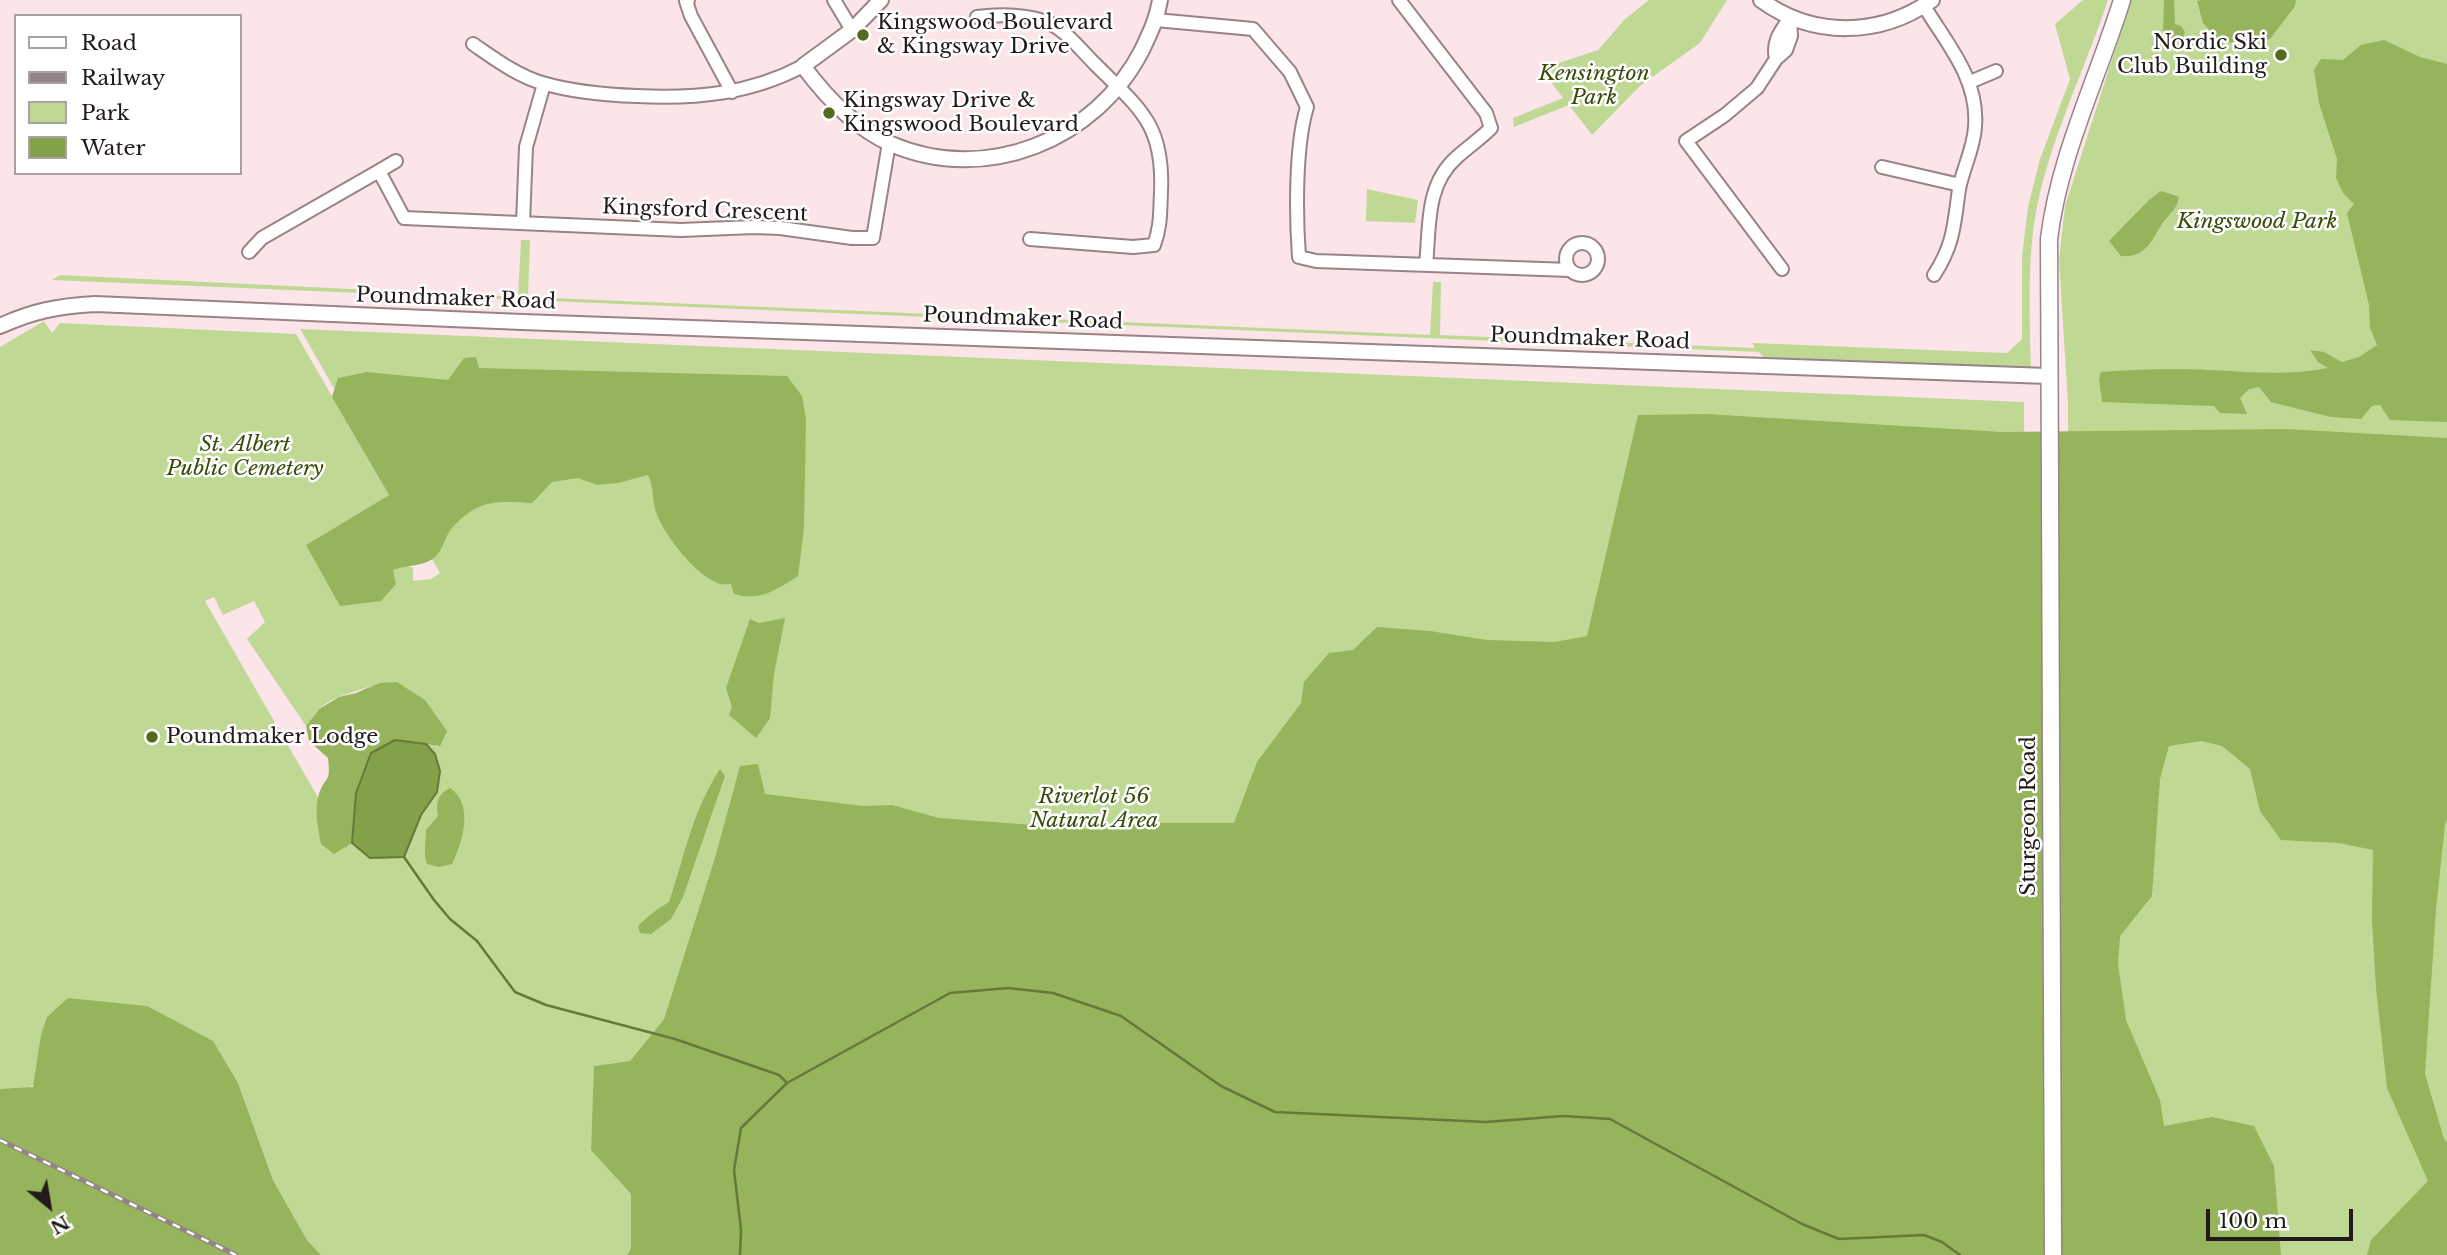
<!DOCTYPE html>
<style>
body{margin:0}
#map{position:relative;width:2447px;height:1255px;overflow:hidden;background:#fce5e9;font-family:"Libre Baskerville",serif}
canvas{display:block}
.legend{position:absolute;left:14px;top:14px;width:228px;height:161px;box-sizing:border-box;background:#fff;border:2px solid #a7a3a4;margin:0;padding:9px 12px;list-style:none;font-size:21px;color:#221a1b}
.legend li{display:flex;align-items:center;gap:14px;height:35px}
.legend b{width:35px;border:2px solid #a7a3a4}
.north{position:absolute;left:14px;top:1171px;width:70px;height:70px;-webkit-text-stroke:5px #fff;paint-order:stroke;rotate:150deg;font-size:19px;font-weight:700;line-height:28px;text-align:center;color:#221a1b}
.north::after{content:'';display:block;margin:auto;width:24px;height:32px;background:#221a1b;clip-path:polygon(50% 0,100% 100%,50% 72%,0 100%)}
.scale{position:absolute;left:2206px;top:1209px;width:147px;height:32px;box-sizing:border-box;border:4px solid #221a1b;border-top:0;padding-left:9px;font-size:21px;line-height:24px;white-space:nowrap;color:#221a1b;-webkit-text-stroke:5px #fff;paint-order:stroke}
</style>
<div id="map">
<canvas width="2447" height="1255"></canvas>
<ul class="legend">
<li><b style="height:9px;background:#fff"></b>Road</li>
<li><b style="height:9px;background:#948487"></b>Railway</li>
<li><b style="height:19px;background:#bfd995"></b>Park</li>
<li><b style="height:19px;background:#83a148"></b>Water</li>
</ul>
<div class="north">N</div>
<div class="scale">100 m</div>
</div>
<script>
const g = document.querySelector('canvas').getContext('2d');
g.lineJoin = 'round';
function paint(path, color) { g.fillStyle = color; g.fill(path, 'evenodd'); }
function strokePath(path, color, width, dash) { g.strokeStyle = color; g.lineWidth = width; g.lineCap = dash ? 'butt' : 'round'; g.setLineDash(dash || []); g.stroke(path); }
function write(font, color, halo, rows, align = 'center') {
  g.font = font + ' "Libre Baskerville",serif'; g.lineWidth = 5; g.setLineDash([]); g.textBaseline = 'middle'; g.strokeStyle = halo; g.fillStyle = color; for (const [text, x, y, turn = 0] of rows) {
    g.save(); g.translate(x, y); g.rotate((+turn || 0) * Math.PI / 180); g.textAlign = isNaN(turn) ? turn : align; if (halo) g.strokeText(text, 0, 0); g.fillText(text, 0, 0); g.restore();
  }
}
paint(new Path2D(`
 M 1649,0 L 1727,0 L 1700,43 L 1641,85 L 1592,135 L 1569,105 L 1514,127 L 1513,118 L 1563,98 L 1541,69 L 1598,50 L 1625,19 Z
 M 2083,0 L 2108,0 C 2086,66 2055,129 2039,197 C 2026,254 2030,314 2031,373 L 1767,361 L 1759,352 L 52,280 L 60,275 L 518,297 L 521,240 L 530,240 L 528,297 L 1430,335 L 1433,282 L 1441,282 L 1440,335 L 1755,348 L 1752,343 L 2007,353 L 2022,339 L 2022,256 L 2028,207 L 2040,159 L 2070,79 L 2055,24 Z
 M 2131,0 L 2447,0 L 2447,1255 L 2073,1255 L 2068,403 L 2059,260 L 2065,206 Z
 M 1367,189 L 1418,200 L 1415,223 L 1366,221 Z
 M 44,321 L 52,333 L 60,323 L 296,334 L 389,495 L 306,545 L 393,570 L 406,565 L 413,568 L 413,581 L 431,579 L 440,573 L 300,329 L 2024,402 L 2029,1255 L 675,985 L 664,1019 L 630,1061 L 595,1066 L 591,1149 L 631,1194 L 631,1248 L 627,1255 L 321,1255 L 307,1240 L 273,1180 L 238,1083 L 159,1013 L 0,1104 L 0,347 ZM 214,597 L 223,615 L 254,601 L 265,622 L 247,639 L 306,726 C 311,720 315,712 320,708 C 335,695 360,691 379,683 L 440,746 L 426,744 L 435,754 L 440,771 L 437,792 L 421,815 L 404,857 L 370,858 L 352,843 L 346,846 L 205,601 Z`), '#bfd995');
paint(new Path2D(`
 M 2164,0 L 2174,0 L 2175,24 L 2181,26 L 2185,32 L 2181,43 L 2167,39 L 2163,32 Z
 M 2201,0 L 2296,0 L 2295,6 L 2270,39 L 2248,43 L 2220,42 L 2203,23 L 2197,1 Z
 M 2384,40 L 2420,57 L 2447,64 L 2447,422 L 2390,420 L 2380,405 L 2372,406 L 2361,419 L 2331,417 L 2271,402 L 2259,387 L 2249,389 L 2240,398 L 2247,414 L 2220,413 L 2214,406 L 2102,402 L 2099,379 L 2101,372 C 2127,370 2152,369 2177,369 C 2227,369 2278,378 2328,368 L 2318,362 L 2310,350 L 2324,352 L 2342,362 L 2359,357 L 2377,345 L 2370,328 L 2369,305 L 2347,213 L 2354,204 L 2343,193 L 2336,178 L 2337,159 L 2319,103 L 2314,70 L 2321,59 L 2343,60 L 2361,45 Z
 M 2161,191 L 2179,197 C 2177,209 2171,212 2164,221 C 2152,238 2148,258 2121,256 L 2109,241 L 2149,200 Z
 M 476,357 L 479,368 L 787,376 L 802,396 L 806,419 L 804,528 L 798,576 C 778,589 759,602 734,594 L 731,584 C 727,584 724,585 720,584 C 697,577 663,534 656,512 C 652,500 654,487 648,475 L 618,483 L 597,485 L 578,478 L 552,482 L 532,503 C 496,501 478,499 452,528 C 445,536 443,550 435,557 C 424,567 405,565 393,570 L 396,584 L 381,601 L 340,606 L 306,545 L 389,495 L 332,397 L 338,378 L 367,372 L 448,380 L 464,358 Z
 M 1706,414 L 2002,432 L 2286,429 L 2447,438 L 2447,820 L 2445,824 L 2436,910 L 2425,1074 L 2444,1139 L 2447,1142 L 2447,1255 L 2367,1255 L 2371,1240 L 2428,1181 L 2387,1088 L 2376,988 L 2372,919 L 2373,850 L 2339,843 L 2281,840 L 2260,811 L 2250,769 L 2222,746 L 2201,741 L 2169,746 L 2160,779 L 2152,896 L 2120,936 L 2118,964 L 2126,1020 L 2160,1100 L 2164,1126 L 2212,1117 L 2254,1126 L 2274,1166 L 2281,1255 L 627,1255 L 631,1248 L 631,1194 L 591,1150 L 594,1066 L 630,1061 L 664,1019 L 715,858 L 740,766 L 758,764 L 765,794 L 863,806 L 892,805 L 939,818 L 1101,830 L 1141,823 L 1234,823 L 1257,762 L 1301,703 L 1304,682 L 1329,653 L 1353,650 L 1377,627 L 1430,631 L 1487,640 L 1555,642 L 1587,636 L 1638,415 Z
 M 785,618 L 774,674 L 770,718 L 756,738 L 729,715 L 732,707 L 726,688 L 750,619 L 759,623 Z
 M 397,682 L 425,700 L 447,731 L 440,746 L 395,740 L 356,793 L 352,843 L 334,854 L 321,844 C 318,828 314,810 319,794 C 326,774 331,784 328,758 L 309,741 L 306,726 L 319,709 L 339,697 L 356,693 L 379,683 Z
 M 720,769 L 725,776 L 683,897 L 671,919 L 651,934 L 640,933 L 638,926 C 648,916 657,909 669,902 C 685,855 692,812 720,769 Z
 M 450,788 C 474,804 463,841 452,864 L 439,867 L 427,864 C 423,852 426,843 426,830 L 438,816 C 436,802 437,795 450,788 Z
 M 68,998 L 147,1006 L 213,1041 L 238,1083 L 273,1180 L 307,1240 L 321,1255 L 0,1255 L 0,1089 L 33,1087 L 41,1035 L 47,1017 Z`), '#95b45b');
const water = new Path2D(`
 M 395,740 L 426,744 L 435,754 L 440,771 L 437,792 L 421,815 L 404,857 L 370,858 L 352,843 L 356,793 L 371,753 Z`);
paint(water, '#83a148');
strokePath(water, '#66783a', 2);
strokePath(new Path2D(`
 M 404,857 L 434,900 L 450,919 L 477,941 L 515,992 L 546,1005 L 675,1039 L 779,1075 L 787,1083
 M 740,1255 L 741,1230 L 734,1170 L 741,1128 L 787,1083 L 950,993 L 1008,988 L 1053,993 L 1121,1016 L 1221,1086 L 1275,1112 L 1486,1122 L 1563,1116 L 1610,1119 L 1802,1224 L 1839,1239 L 1924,1235 L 1942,1242 L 1960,1255`), '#66783a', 2.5);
const minor = new Path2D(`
 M 688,0 L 686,1 L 691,16 L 732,92
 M 834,0 L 852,30
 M 1399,0 L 1486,113 L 1491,128 C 1480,139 1468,147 1457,157 C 1425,185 1430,227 1426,265
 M 1924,6 C 1947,44 1979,79 1975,127 C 1974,148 1963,168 1959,189 C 1954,225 1954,244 1934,275
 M 977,17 C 1000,14 1030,14 1051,24 C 1068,33 1082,51 1095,64 C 1140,109 1164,124 1161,192 C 1160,211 1161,227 1154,245 L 1133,247 L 1030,239
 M 1156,20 L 1253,29 L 1290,72 L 1307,107 C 1295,146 1296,216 1299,257 L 1316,261 L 1570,270
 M 473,44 C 495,59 516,75 542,83 C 573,92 606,95 637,96 C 696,99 750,94 803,66
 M 1776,59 C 1772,42 1780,32 1790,18
 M 1970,82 L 1996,71
 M 396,161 L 379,171 L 404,218 L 681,230 L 754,227 L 780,228 L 852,238 L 873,238 L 889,143
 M 1882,167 L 1960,185
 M 523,223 L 526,147 L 544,84
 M1566 259a16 16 0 1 1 32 0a16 16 0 1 1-32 0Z
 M 249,252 L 262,238 L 379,171
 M 1782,269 L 1686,141 L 1725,115 L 1757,88 L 1776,59 L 1786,50 L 1791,36 L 1790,18`);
const tertiary = new Path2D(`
 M 881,0 L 852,30 L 803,66 C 826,97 855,128 891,144 C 986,185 1096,140 1142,50 C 1150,33 1157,19 1160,0
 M 1761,0 C 1813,38 1880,37 1932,0
 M 0,326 C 33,311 58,306 95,304 L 522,322 L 2048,376`);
const secondary = new Path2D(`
 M 2053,1255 L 2049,239 C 2059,156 2097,80 2122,0`);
strokePath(minor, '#988387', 16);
strokePath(tertiary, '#988387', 18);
strokePath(secondary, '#988387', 19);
strokePath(minor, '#fff', 12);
strokePath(tertiary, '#fff', 14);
strokePath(secondary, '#fff', 16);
const rail = new Path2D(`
 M 0,1140 L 236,1255`);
strokePath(rail, '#948487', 5);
strokePath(rail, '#fff', 2.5, [8]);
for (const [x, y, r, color] of [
 [863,35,7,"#536b1d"],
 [2281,55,7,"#536b1d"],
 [829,113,7,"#536b1d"],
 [152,737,7,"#536b1d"]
]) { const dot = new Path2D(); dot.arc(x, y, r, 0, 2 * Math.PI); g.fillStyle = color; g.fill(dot); strokePath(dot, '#fff', 2.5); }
write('21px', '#221a1b', '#fff', [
 ["Kingswood Boulevard",877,23],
 ["& Kingsway Drive",877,47],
 ["Nordic Ski",2267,43,"right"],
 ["Club Building",2267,67,"right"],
 ["Kingsway Drive &",843,101],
 ["Kingswood Boulevard",843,125],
 ["Poundmaker Lodge",166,737]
], 'left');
write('italic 21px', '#394c0a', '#fff', [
 ["Kensington",1594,74],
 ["Park",1594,98],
 ["Kingswood Park",2257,222],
 ["St. Albert",245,445],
 ["Public Cemetery",245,469],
 ["Riverlot 56",1094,797],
 ["Natural Area",1094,821]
]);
write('21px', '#221a1b', '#fff', [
 ["Kingsford Crescent",705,211,2],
 ["Poundmaker Road",456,299,2],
 ["Poundmaker Road",1023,319,2],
 ["Poundmaker Road",1590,339,2],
 ["Sturgeon Road",2029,816,-90]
]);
</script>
